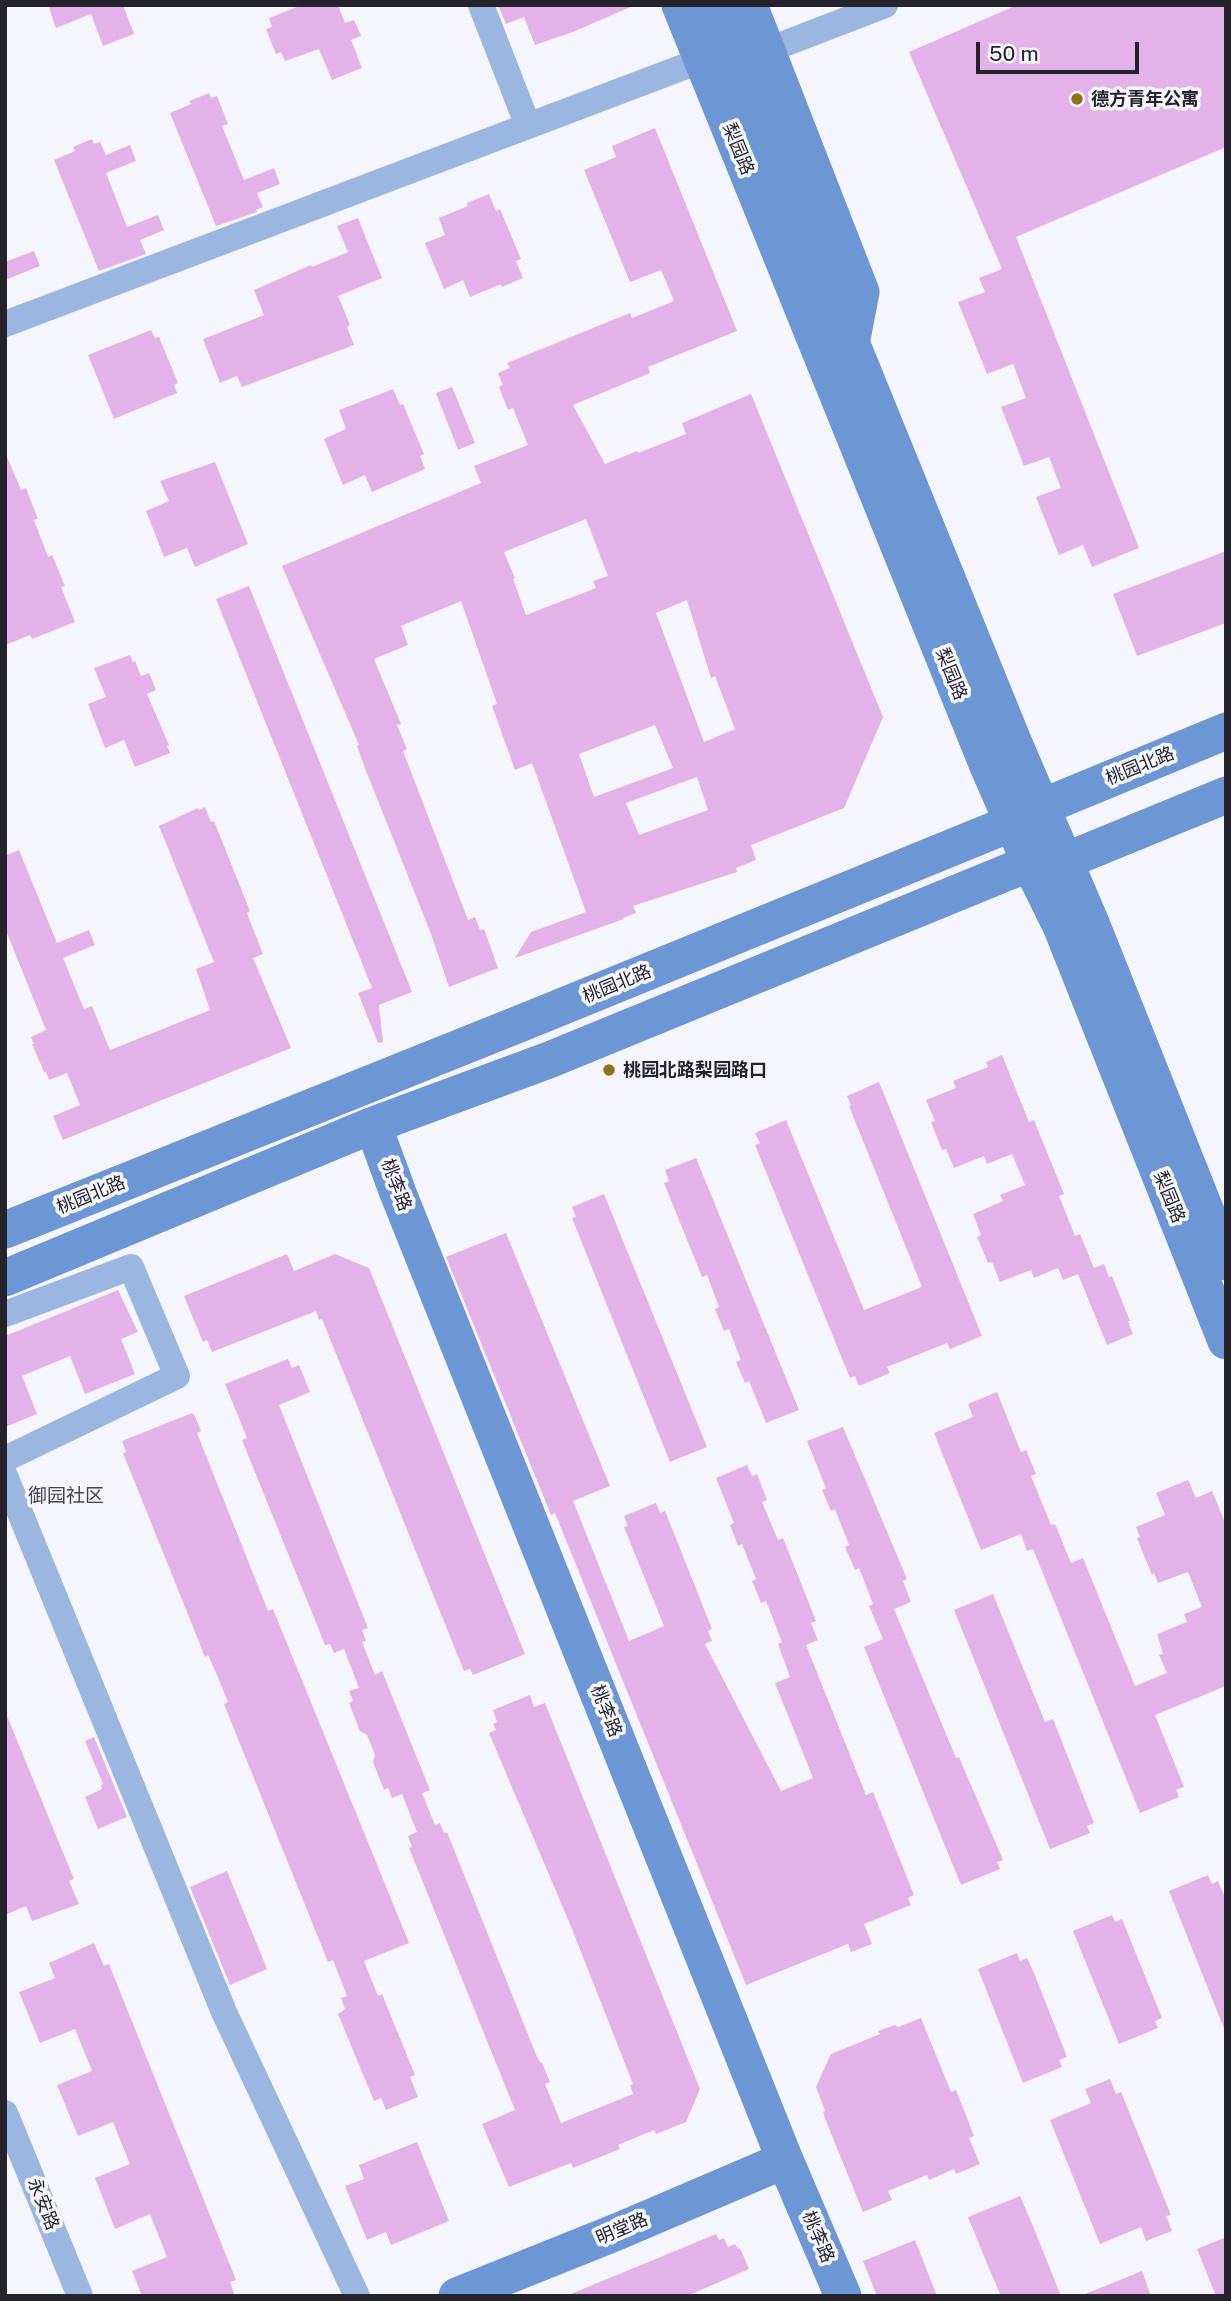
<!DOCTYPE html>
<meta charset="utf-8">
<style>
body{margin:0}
#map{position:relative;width:1231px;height:2301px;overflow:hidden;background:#f5f5fd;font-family:"Public Sans",sans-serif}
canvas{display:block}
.frame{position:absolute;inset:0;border:7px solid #24232b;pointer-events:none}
.scale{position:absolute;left:976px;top:42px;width:163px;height:32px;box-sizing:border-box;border:4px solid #24232b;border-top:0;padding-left:9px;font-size:21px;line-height:24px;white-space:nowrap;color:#24232b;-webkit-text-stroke:5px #f5f5fd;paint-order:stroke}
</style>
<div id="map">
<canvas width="1231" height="2301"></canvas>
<div class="frame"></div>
<div class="scale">50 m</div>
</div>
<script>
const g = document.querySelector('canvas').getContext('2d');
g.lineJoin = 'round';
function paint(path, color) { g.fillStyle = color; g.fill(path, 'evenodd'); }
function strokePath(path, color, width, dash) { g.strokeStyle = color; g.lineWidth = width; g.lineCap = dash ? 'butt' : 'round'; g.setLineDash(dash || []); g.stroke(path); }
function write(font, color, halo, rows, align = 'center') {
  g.font = font + ' "Public Sans","Noto Sans SC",sans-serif'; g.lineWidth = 7; g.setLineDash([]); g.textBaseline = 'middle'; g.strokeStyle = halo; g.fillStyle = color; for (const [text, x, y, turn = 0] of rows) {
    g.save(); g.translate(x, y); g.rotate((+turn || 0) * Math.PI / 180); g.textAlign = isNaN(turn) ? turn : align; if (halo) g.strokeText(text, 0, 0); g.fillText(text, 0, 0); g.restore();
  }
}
paint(new Path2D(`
 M 48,5 L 123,5 L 134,34 L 103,46 L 91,14 L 56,28 Z
 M 302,5 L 338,5 L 345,23 L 354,20 L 361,36 L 351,40 L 362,68 L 332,80 L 319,49 L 285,61 L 281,52 L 276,54 L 266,29 L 272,27 L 269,18 Z
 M 498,5 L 635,5 L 573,32 L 535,45 L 524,17 L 506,24 Z
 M 1017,5 L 1226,5 L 1226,147 L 1016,237 L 1139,548 L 1092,567 L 1083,545 L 1059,555 L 1036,497 L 1061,488 L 1049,457 L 1024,466 L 1001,407 L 1026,398 L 1013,364 L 987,374 L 958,302 L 985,292 L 979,278 L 1002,269 L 909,52 Z
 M 209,93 L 211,98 L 217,96 L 228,124 L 222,126 L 244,180 L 274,168 L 280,184 L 257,193 L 263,207 L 256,210 L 257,212 L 216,226 L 170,113 L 191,104 L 189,101 Z
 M 655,128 L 737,331 L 648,367 L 650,373 L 573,405 L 605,464 L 637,451 L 638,453 L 686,434 L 682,423 L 751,394 L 883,717 L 844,808 L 751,845 L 756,860 L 736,868 L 737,872 L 633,906 L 636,913 L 623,918 L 624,919 L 515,958 L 531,932 L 586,912 L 532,763 L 515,770 L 492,706 L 497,704 L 461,601 L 401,626 L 408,645 L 374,659 L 401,724 L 397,725 L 407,749 L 403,751 L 468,920 L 475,917 L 480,930 L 484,929 L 498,968 L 449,987 L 431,934 L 365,768 L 357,746 L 359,745 L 282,566 L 481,483 L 474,466 L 528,445 L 513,408 L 508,410 L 499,387 L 503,385 L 498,373 L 510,368 L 507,363 L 630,313 L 632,318 L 674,301 L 661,270 L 630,282 L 584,170 L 616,157 L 612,146 ZM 586,519 L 608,576 L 593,581 L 596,588 L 526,615 L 513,579 L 515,578 L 504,552 ZM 687,600 L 711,678 L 715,676 L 735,729 L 704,742 L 656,613 ZM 655,725 L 673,768 L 594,797 L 579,754 ZM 697,777 L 708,810 L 639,835 L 626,803 Z
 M 92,139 L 94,144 L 100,142 L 106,155 L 130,145 L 136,161 L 106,173 L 127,227 L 158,215 L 164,230 L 140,240 L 146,254 L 99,271 L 54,160 L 75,151 L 73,147 Z
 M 489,194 L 496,211 L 500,209 L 521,259 L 516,261 L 523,278 L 502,287 L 501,284 L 470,297 L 463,280 L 444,289 L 425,243 L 445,235 L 439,218 L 468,206 L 467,203 Z
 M 358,218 L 382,278 L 338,296 L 350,325 L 347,327 L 354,345 L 242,387 L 237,376 L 220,383 L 203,339 L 264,315 L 254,290 L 311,265 L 312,267 L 348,252 L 337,226 Z
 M 34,251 L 40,266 L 5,280 L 5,262 Z
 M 151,330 L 155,338 L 159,337 L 178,383 L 174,385 L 177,393 L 114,419 L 88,355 Z
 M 452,387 L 475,443 L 458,450 L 436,393 Z
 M 393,389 L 400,405 L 403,404 L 424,454 L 420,456 L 425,469 L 372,492 L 365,475 L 343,485 L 324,439 L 346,429 L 339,410 Z
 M 5,452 L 21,490 L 26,488 L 38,519 L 34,520 L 48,557 L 52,555 L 65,586 L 61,587 L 75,622 L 32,639 L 30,635 L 5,645 Z
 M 215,462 L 248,544 L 195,567 L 187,548 L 164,557 L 146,511 L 169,501 L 160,481 Z
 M 1226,551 L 1226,623 L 1137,656 L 1113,594 Z
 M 249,586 L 412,992 L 379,1005 L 383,1042 L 378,1043 L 358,993 L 372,988 L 216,599 Z
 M 130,655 L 133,662 L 135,661 L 141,676 L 149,673 L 156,690 L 147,694 L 169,745 L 167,746 L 170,753 L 135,767 L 124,740 L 105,748 L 88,704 L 106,697 L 94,668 Z
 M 205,807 L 211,822 L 214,821 L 250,911 L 247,913 L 263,954 L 253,958 L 291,1048 L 63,1140 L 53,1116 L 80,1105 L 67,1073 L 49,1080 L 46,1072 L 44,1072 L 32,1044 L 34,1044 L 31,1037 L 46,1030 L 5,928 L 5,856 L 19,850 L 57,943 L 89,930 L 95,945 L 63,958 L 84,1009 L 92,1006 L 110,1050 L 210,1010 L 196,969 L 214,962 L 159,826 L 198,808 L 199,810 Z
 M 1002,1055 L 1029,1122 L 1034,1120 L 1064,1194 L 1059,1196 L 1075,1236 L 1080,1234 L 1094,1268 L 1104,1264 L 1109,1277 L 1112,1276 L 1130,1321 L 1128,1321 L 1133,1334 L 1107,1345 L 1078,1274 L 1063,1280 L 1058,1268 L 1034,1278 L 1031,1270 L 1000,1282 L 992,1262 L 988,1263 L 977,1237 L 981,1235 L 973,1214 L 1003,1201 L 1000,1195 L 1025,1185 L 1012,1154 L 987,1164 L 984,1156 L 954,1168 L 946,1149 L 942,1150 L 931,1122 L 935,1121 L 926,1100 L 956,1088 L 953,1081 L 988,1067 L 986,1062 Z
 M 879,1082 L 982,1336 L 950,1349 L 947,1343 L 887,1367 L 890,1373 L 859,1386 L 855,1376 L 850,1378 L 755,1145 L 760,1143 L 755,1133 L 786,1120 L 864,1310 L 922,1287 L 849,1106 L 851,1105 L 847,1096 Z
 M 696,1158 L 799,1410 L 766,1423 L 749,1381 L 745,1383 L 736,1362 L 741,1360 L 729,1329 L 724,1331 L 715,1309 L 719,1307 L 707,1275 L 702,1277 L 664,1183 L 669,1181 L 665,1170 Z
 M 604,1194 L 707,1447 L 670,1462 L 572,1218 L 576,1217 L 572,1207 Z
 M 506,1233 L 610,1486 L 573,1501 L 629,1641 L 664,1626 L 624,1527 L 628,1526 L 624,1516 L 656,1503 L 660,1513 L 665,1511 L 712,1629 L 708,1631 L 712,1641 L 705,1644 L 781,1791 L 813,1778 L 775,1683 L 790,1677 L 778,1644 L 782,1642 L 766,1601 L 761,1603 L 752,1581 L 756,1579 L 742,1544 L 738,1546 L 730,1525 L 734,1523 L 716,1478 L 747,1465 L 752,1476 L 757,1474 L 767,1500 L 762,1502 L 778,1540 L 783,1538 L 816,1621 L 811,1623 L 818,1640 L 806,1645 L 866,1795 L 873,1792 L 914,1895 L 908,1898 L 911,1905 L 864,1924 L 872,1944 L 851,1952 L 848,1944 L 746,1985 L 555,1513 L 551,1515 L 446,1257 Z
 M 287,1254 L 294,1271 L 335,1254 L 369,1268 L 525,1654 L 473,1675 L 470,1669 L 464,1671 L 322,1319 L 319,1320 L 316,1311 L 212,1352 L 207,1340 L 203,1342 L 184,1296 Z
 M 118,1290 L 138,1332 L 121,1339 L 135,1374 L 85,1394 L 70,1356 L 22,1376 L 37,1414 L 5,1427 L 5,1336 Z
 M 288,1359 L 292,1368 L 299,1365 L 310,1392 L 279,1405 L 368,1628 L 362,1630 L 366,1641 L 362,1642 L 375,1675 L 382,1671 L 430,1790 L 422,1793 L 435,1825 L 440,1823 L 444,1833 L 447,1832 L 537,2057 L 541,2063 L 542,2063 L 550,2082 L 545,2084 L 561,2123 L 633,2094 L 630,2085 L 633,2084 L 572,1929 L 489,1733 L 496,1730 L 493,1724 L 497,1722 L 493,1710 L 530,1695 L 534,1707 L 545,1703 L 700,2089 L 686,2122 L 656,2134 L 654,2130 L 618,2145 L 620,2149 L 573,2168 L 571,2163 L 509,2187 L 482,2124 L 515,2110 L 409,1848 L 412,1847 L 408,1836 L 417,1832 L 402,1794 L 392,1798 L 388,1788 L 384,1790 L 373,1762 L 375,1755 L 367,1735 L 360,1731 L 349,1703 L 353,1701 L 349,1691 L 359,1688 L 344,1649 L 334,1653 L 330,1644 L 325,1645 L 242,1440 L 247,1438 L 225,1384 Z
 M 997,1392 L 1021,1452 L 1026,1450 L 1036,1474 L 1031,1476 L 1051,1525 L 1055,1524 L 1071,1563 L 1083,1558 L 1135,1686 L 1167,1673 L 1159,1655 L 1163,1654 L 1157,1634 L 1187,1622 L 1184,1614 L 1202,1607 L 1188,1572 L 1158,1583 L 1154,1573 L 1152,1575 L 1137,1538 L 1140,1537 L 1136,1527 L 1165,1515 L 1156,1493 L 1188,1480 L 1196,1498 L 1212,1491 L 1226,1525 L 1226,1686 L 1155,1715 L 1184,1787 L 1176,1790 L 1179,1797 L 1140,1813 L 1033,1549 L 1027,1551 L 1021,1534 L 981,1550 L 934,1433 L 973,1417 L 968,1404 Z
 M 192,1413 L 194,1414 L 201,1431 L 197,1433 L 268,1611 L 273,1609 L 409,1943 L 364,1961 L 378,1996 L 382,1994 L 415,2075 L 410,2077 L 418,2097 L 386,2110 L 381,2098 L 374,2101 L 338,2014 L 345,2009 L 341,1998 L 347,1996 L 333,1960 L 328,1962 L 224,1704 L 228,1702 L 217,1675 L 208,1655 L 205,1657 L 123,1453 L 126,1452 L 122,1441 Z
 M 843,1427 L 907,1579 L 903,1581 L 911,1602 L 894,1609 L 956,1758 L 959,1757 L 1003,1860 L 997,1862 L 1000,1869 L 961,1885 L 864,1647 L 883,1639 L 869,1606 L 873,1604 L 859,1568 L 855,1570 L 845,1547 L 849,1545 L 835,1509 L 831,1511 L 822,1490 L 826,1488 L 807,1441 Z
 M 993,1594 L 1045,1722 L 1053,1719 L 1094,1823 L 1087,1826 L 1090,1833 L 1050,1849 L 954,1610 Z
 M 5,1711 L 74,1879 L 69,1881 L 79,1904 L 32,1921 L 26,1906 L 5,1915 Z
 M 94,1737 L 127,1817 L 98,1829 L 85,1797 L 102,1789 L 101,1785 L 103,1784 L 85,1741 Z
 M 227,1871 L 267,1969 L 230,1985 L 190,1887 Z
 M 1208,1875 L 1212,1884 L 1218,1881 L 1226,1900 L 1225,2031 L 1169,1891 Z
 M 1112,1915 L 1115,1922 L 1122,1919 L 1162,2018 L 1155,2021 L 1158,2028 L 1119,2044 L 1073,1931 Z
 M 94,1943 L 104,1966 L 109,1964 L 236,2280 L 230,2282 L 235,2296 L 142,2296 L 132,2271 L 167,2257 L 150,2214 L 115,2229 L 95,2178 L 130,2164 L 113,2122 L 78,2136 L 57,2085 L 92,2071 L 75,2029 L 40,2043 L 19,1992 L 55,1978 L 49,1963 Z
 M 1017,1953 L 1020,1961 L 1027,1958 L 1034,1973 L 1067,2057 L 1059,2060 L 1062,2067 L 1023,2083 L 978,1969 Z
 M 921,2018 L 951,2092 L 956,2090 L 967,2118 L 974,2136 L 969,2138 L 980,2164 L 956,2174 L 954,2169 L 929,2180 L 927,2175 L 888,2191 L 892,2200 L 863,2212 L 826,2121 L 823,2112 L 825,2111 L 816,2087 L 831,2054 L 880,2034 L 878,2031 L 895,2025 L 898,2027 Z
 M 1110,2079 L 1116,2094 L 1121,2092 L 1171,2215 L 1166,2216 L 1172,2231 L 1146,2241 L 1141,2227 L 1100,2244 L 1050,2120 L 1091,2103 L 1085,2089 Z
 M 417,2142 L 449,2221 L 391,2245 L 386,2232 L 367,2240 L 345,2186 L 364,2179 L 359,2165 Z
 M 1020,2196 L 1033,2226 L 1061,2296 L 1001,2296 L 988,2266 L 968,2217 Z
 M 716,2234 L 719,2240 L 724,2238 L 728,2247 L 735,2244 L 738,2249 L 740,2248 L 749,2269 L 687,2296 L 566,2296 Z
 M 1226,2237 L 1226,2296 L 1216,2296 L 1197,2249 Z
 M 915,2240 L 937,2296 L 877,2296 L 863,2261 Z
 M 1142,2271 L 1151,2296 L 1083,2296 L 1083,2295 Z`), '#e2b2e9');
strokePath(new Path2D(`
 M 481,5 L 528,126
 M 5,324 L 702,60 L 737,62 L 885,5
 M 5,1314 L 131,1267 L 177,1376 L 5,1459
 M 5,1476 L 224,2012 L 357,2296
 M 5,2113 L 80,2296`), '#9ab6e1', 26);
strokePath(new Path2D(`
 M 680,5 L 988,766 L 1030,863 L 1061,926 L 1226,1341
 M 714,5 L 1013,741 L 1091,923 L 1226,1262
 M 749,5 L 861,292 L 851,344
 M 373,1125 L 398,1193 L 785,2160 L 843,2296
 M 5,1230 L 534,1018 L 1012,823 L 1042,807 L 1226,731
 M 5,1278 L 373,1125 L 549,1060 L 1030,863 L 1065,861 L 1226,795
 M 457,2296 L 619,2231 L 785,2160`), '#6d96d4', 37);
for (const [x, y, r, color] of [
 [1077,99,7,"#8e7217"],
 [609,1070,7,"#8e7217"]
]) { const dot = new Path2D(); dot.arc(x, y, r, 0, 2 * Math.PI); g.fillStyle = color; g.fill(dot); strokePath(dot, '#f5f5fd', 2.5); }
write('bold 18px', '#24232b', '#f5f5fd', [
 ["德方青年公寓",1091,99],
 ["桃园北路梨园路口",623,1070]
], 'left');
write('18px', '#24232b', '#f5f5fd', [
 ["梨园路",738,149,68],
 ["梨园路",951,674,68],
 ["桃园北路",1140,766,-22],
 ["桃园北路",617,984,-22],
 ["桃李路",396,1185,69],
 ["桃园北路",91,1195,-22],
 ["梨园路",1169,1197,68],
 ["桃李路",606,1711,68],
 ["永安路",43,2204,68],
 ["明堂路",622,2229,-23],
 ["桃李路",818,2237,67]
]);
write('19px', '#454353', '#f5f5fd', [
 ["御园社区",66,1496]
]);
</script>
